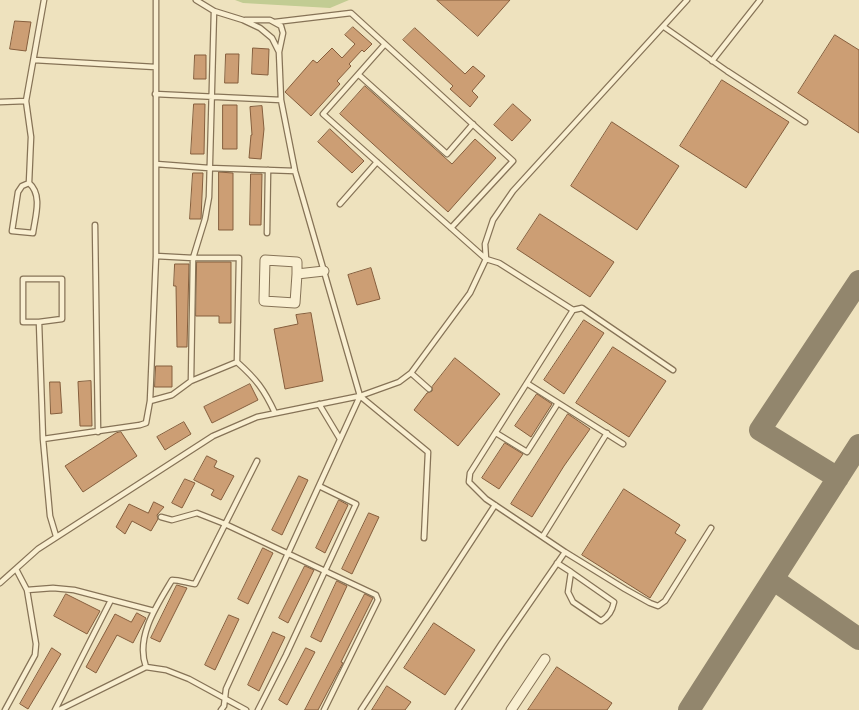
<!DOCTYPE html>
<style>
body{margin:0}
canvas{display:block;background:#eee2be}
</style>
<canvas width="859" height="710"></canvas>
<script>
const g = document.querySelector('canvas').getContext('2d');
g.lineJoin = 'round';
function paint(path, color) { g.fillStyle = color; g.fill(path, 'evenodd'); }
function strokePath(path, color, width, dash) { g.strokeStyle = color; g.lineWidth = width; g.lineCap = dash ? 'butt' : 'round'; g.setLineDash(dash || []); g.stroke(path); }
paint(new Path2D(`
 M 235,0 L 349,0 L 330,8 L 243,3 Z`), '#c2cc93');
strokePath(new Path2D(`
 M 838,478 L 760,430 L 859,281
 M 774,580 L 859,639
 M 689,710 L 859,445`), '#92866d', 22);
const building = new Path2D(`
 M 437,0 L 510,0 L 478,36 Z
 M 15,21 L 31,22 L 26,51 L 10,49 Z
 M 353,27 L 372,44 L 364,52 L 362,50 L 349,64 L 351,66 L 337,81 L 340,84 L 311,116 L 285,92 L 313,60 L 317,63 L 332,48 L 342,58 L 355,44 L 345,35 Z
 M 415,28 L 465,74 L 473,66 L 485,76 L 472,91 L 478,97 L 470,107 L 450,89 L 453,86 L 403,40 Z
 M 835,35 L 859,50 L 859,133 L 798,93 Z
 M 253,48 L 269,49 L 268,75 L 252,74 Z
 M 226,54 L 239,54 L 238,83 L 225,83 Z
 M 195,55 L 206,55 L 206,79 L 194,79 Z
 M 722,80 L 789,122 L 746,188 L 680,146 Z
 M 365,86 L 452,164 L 475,139 L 496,158 L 448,212 L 340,114 Z
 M 194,104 L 205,104 L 204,154 L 191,154 Z
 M 513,104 L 531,120 L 512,141 L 494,125 Z
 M 223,105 L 237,105 L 237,149 L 223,149 Z
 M 262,106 L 264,129 L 261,159 L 249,158 L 251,135 L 252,135 L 250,107 Z
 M 612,122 L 679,166 L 637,230 L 571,186 Z
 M 330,129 L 364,161 L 352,173 L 318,142 Z
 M 219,172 L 233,173 L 233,230 L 219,230 Z
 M 193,173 L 203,173 L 201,219 L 190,219 Z
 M 251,174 L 262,174 L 261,225 L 250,225 Z
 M 540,214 L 614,262 L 590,297 L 517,249 Z
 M 197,262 L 231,262 L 231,323 L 219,323 L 219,316 L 196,316 Z
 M 175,264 L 189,264 L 187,347 L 177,347 L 176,286 L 174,286 Z
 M 371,268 L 380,299 L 357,305 L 348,275 Z
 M 311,313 L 323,381 L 285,389 L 274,329 L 298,324 L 296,315 Z
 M 584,320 L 604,333 L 564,394 L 544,380 Z
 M 613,347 L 666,381 L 629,437 L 576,403 Z
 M 455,358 L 500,394 L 458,446 L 414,410 L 427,393 L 432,391 L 432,387 Z
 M 156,366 L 172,366 L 172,387 L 155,387 Z
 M 91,381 L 92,426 L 80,426 L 78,382 Z
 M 50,382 L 60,382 L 62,413 L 51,414 Z
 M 250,384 L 258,400 L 212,423 L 204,407 Z
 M 537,394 L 552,404 L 531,437 L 515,426 Z
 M 568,414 L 590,429 L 564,466 L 532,517 L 511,504 Z
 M 184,422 L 191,434 L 165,450 L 157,437 Z
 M 121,432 L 137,456 L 83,492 L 65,466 L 116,433 Z
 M 505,443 L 523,454 L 499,489 L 482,478 Z
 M 207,456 L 217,461 L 214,467 L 234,476 L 221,500 L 211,495 L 214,490 L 194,480 Z
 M 299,476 L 308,480 L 282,535 L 272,530 Z
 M 185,479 L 195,483 L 182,508 L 172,503 Z
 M 624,489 L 680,525 L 675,533 L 686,540 L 650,598 L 582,555 Z
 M 339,500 L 348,505 L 325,553 L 316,548 Z
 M 154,502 L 164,507 L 157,515 L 158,519 L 151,531 L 132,521 L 125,534 L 116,527 L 129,504 L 148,513 Z
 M 369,513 L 379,517 L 352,574 L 342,569 Z
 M 263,548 L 273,553 L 248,604 L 238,599 Z
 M 305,566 L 314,570 L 288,623 L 279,618 Z
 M 337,581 L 347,586 L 321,642 L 311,637 Z
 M 177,585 L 187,588 L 160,642 L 151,638 Z
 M 66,594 L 100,611 L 87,634 L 54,616 Z
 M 365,594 L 373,598 L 341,662 L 343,663 L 338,672 L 318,710 L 305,710 Z
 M 137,613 L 146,618 L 133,643 L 117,635 L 96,673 L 86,667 L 115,614 L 131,622 Z
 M 229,615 L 239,619 L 215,670 L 205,665 Z
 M 434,623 L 475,650 L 445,695 L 404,668 Z
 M 273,632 L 285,637 L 259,691 L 248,685 Z
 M 52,648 L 61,654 L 28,709 L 20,704 Z
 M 306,648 L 315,652 L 287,705 L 279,700 Z
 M 557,667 L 612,703 L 607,710 L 528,710 Z
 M 387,686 L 411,702 L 405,710 L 372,710 Z`);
paint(building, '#cc9e74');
strokePath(building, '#855e3d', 1);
const service = new Path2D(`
 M 196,0 L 214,11 L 243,20 L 260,28 L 272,38 L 279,52 L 281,100 L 295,171 L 360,396 L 226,689 L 224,706 L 221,710
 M 245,20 L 270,20 L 281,26 L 283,33 L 279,52
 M 275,22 L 351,13 L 513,161 L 451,228
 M 664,27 L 727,71 L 805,122
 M 385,44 L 323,114 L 486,259 L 499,263 L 573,310 L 470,473 L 469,482 L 486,499 L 565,552 L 502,643 L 458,710
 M 34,60 L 155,67
 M 712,61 L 760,0
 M 359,75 L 447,154 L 473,124
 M 155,94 L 281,100
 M 0,102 L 26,101
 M 156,164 L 209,168 L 295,171
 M 29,183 L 31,137 L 26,101 L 44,0
 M 29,183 C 43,195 35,217 33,233 L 12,231 L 18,192 L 22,186 Z
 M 340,204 L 377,162
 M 95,225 L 98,432
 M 267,233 L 268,170
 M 156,256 L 193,258 L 239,258 L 237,362
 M 573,310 L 582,308 L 673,370
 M 39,322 L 62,319 L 62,279 L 23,279 L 23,322 L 39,322 L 43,439 L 50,516 L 56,536
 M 411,373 L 429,389
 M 191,381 L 193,258 L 205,219 L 209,197 L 214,11
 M 528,384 L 623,444
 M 360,396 L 428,452 L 424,538
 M 150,401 L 172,395 L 191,381 L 237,362 C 256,379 264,389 275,413
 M 319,404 L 340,439
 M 496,433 L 527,452 L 558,403
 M 43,439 L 140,425 L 146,423 L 150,401 L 156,256 L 156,0
 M 161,517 L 172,520 L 197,513 L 225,524 L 376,595 L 378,600 L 324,710
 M 543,536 L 607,433
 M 565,552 L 625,589 L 650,603 L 658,606 L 665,601 L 711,528
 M 557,563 L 571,572 L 568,592 L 573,602 L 601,621 C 609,616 612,611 614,602 L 571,572
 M 0,583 L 38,549 L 213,436 L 257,417 L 360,396 L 399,382 L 411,373 L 470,293 L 486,259 L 485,244 L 493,220 L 513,191 L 687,0
 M 27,590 L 53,588 L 74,590 L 154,611
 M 146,667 C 135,637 157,605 172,580 C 180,580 187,583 195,584 L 257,461
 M 5,710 L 35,655 L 36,644 L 27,590 L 16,569
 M 55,710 L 111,600
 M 59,710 L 146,667 L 166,670 L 189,679 L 246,710
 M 258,710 L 286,655 L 356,504 L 319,486
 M 361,710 L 495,505`);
const minor = new Path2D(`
 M 297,274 L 297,262 L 265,260 L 264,301 L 295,303 L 297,274 L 324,271
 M 511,710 L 545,659`);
strokePath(service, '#867357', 7);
strokePath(minor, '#867357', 11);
strokePath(service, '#f9efd1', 4.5);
strokePath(minor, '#f9efd1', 9);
</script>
